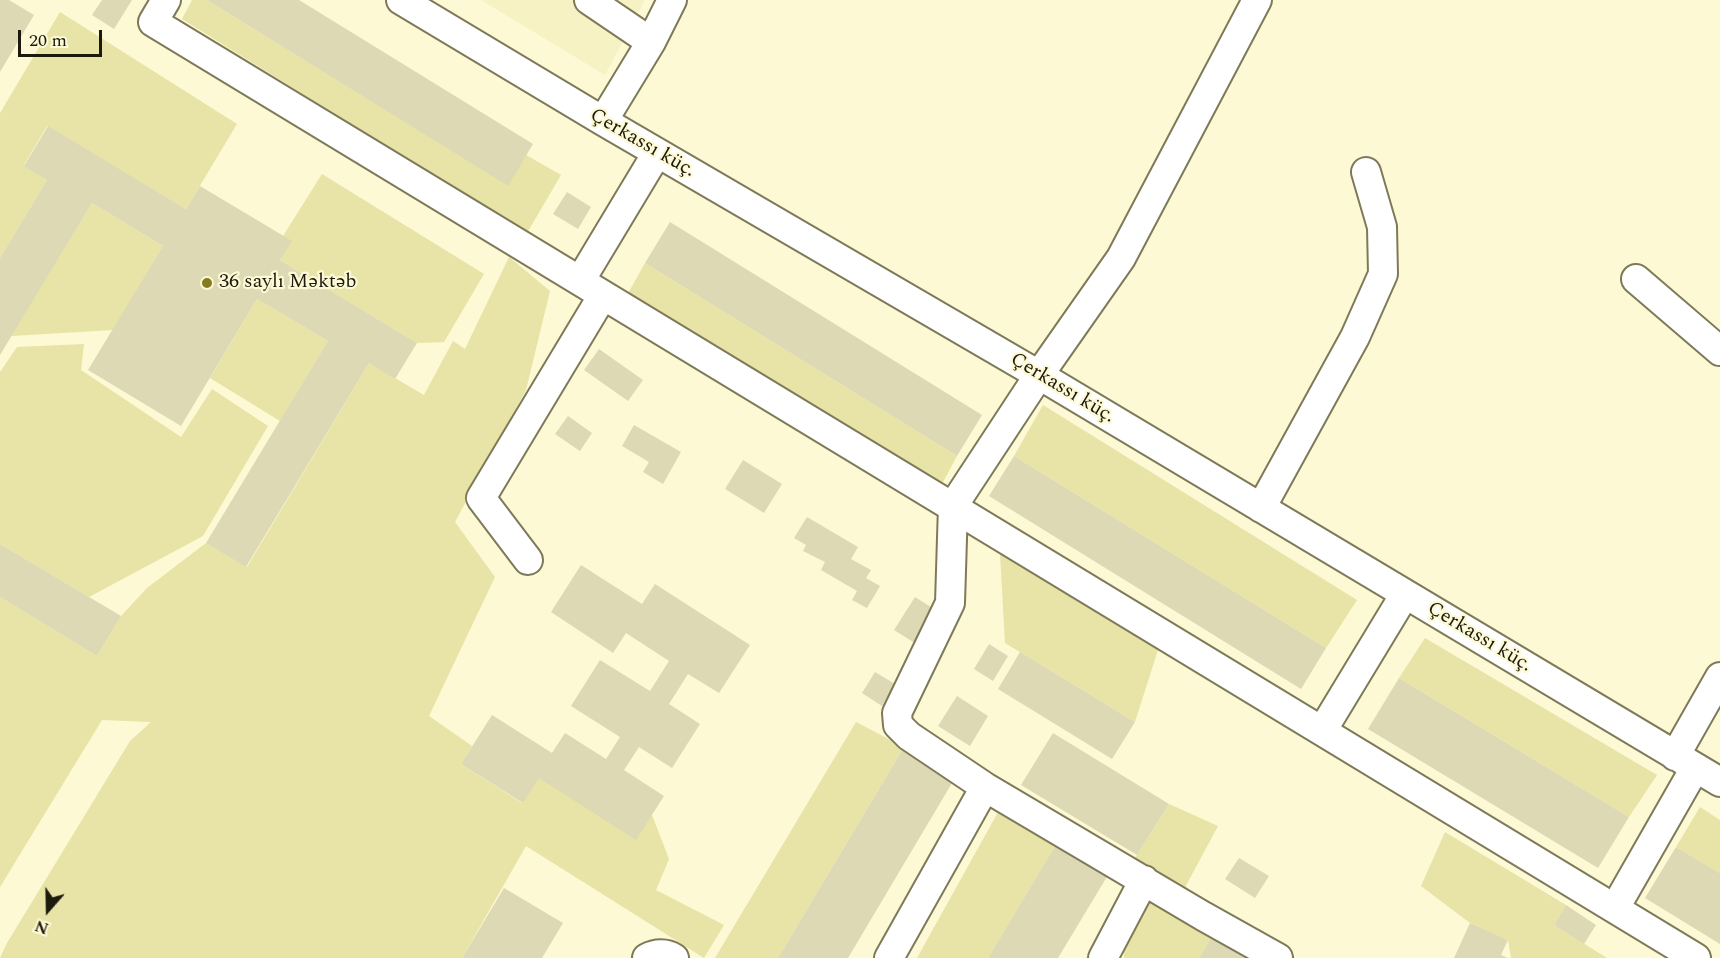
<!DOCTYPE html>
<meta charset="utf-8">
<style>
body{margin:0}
#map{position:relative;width:1720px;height:958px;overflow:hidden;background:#fcf9d4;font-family:Spectral,serif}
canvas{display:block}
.north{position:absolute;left:18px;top:880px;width:60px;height:60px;-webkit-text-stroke:4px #fcf9d4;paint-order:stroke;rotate:200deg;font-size:16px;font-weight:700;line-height:24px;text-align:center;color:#1c1a0d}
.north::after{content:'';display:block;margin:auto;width:21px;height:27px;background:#1c1a0d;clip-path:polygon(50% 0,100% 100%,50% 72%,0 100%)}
.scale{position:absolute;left:18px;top:30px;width:84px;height:27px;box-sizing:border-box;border:3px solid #1c1a0d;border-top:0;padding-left:8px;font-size:18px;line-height:21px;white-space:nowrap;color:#1c1a0d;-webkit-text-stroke:4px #fcf9d4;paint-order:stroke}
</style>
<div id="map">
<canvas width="1720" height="958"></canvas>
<div class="north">N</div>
<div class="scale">20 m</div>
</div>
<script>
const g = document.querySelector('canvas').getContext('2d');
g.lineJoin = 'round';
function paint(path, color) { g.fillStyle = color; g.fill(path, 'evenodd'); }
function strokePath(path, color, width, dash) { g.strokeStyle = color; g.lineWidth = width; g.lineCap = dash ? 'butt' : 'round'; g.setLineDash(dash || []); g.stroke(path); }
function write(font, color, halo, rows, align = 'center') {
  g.font = font + ' Spectral,serif'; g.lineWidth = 4.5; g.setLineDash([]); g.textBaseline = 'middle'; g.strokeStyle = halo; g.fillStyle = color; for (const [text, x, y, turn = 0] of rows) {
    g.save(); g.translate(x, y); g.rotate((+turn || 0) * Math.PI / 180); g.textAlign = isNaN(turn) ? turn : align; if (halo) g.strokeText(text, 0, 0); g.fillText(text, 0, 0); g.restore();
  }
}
paint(new Path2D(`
 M 481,0 L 645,0 L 605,75 Z`), '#f6f2c4');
paint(new Path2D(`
 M 192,0 L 207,0 L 507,185 L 526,155 L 561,175 L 527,233 L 182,19 Z
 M 60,12 L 237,124 L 186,209 L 47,126 L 24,165 L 47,180 L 0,258 L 0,113 Z
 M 322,174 L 484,274 L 444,342 L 417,343 L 280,260 L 291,241 L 283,236 Z
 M 92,203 L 163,246 L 113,330 L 11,336 Z
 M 509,257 L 550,291 L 526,390 L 455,522 L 495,577 L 429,716 L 472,746 L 461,764 L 522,803 L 539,778 L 652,815 L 669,859 L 656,890 L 724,925 L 704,958 L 526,846 L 462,958 L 0,958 L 7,943 L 130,741 L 151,722 L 102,720 L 0,887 L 0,597 L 97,656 L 121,616 L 147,588 L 206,543 L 247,567 L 369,363 L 424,395 L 453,341 L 465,349 Z
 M 645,263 L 957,456 L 935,497 L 621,306 Z
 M 257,299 L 328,341 L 280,421 L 210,378 Z
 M 84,344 L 81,370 L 181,437 L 212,389 L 268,426 L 203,536 L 89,597 L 0,544 L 0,372 L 17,347 Z
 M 1043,405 L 1357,600 L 1326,648 L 1014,456 Z
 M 999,536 L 1163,634 L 1135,722 L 1005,643 Z
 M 1425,638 L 1657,775 L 1629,817 L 1399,678 Z
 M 856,722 L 904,747 L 778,958 L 715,958 Z
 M 1169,804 L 1218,826 L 1182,893 L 1215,931 L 1199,958 L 1124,958 L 1123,914 L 1132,863 Z
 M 1002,805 L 1059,839 L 988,958 L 917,958 Z
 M 1700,807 L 1720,820 L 1720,873 L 1676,847 Z
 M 1445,832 L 1566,905 L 1554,925 L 1607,958 L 1511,958 L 1508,940 L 1470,923 L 1421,886 Z`), '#e8e3a6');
paint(new Path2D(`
 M 0,0 L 9,0 L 34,15 L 0,72 Z
 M 102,0 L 132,0 L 114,29 L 92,15 Z
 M 207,0 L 299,0 L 533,144 L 508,186 Z
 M 48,126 L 186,209 L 200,186 L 292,241 L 280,260 L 417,343 L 395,379 L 369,363 L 246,567 L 206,543 L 328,341 L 257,299 L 181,426 L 88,370 L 163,246 L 92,203 L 0,355 L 0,258 L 47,180 L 24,166 Z
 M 567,192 L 591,207 L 578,229 L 553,214 Z
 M 670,222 L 982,415 L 957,456 L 645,263 Z
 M 599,349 L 643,380 L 628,401 L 584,370 Z
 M 568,416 L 592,433 L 580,451 L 555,434 Z
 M 634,425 L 681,452 L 663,484 L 643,472 L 649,462 L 622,446 Z
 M 1014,456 L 1326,648 L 1301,689 L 989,496 Z
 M 743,460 L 782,484 L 764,513 L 725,489 Z
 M 807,517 L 858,547 L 851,559 L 871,570 L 866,578 L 880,586 L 867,608 L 852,600 L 857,591 L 821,570 L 825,562 L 803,551 L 806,545 L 794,538 Z
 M 0,544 L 121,616 L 97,656 L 0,597 Z
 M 581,565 L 642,604 L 655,584 L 750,645 L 719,693 L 688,674 L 669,704 L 700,724 L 672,768 L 639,747 L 624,770 L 664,796 L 636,840 L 539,778 L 523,803 L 461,764 L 492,715 L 552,753 L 565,733 L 606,759 L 620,737 L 571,706 L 600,660 L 650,691 L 669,661 L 626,633 L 613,653 L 551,612 Z
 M 915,597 L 942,614 L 921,647 L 894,630 Z
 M 989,644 L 1008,656 L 993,681 L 974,669 Z
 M 1020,652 L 1135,722 L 1112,759 L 998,689 Z
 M 875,672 L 895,684 L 882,706 L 862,693 Z
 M 1399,678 L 1629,817 L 1598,868 L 1368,729 Z
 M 957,696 L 988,716 L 970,746 L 938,726 Z
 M 1053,733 L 1169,804 L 1137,855 L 1021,785 Z
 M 904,747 L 955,778 L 848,958 L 778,958 Z
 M 1059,839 L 1111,870 L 1058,958 L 988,958 Z
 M 1676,847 L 1720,873 L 1720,944 L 1645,898 Z
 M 1239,858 L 1269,876 L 1255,898 L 1225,879 Z
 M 504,888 L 563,923 L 542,958 L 462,958 Z
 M 1566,905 L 1596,925 L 1584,944 L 1554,925 Z
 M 1470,923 L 1508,940 L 1501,955 L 1508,958 L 1454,958 Z
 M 1215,931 L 1260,958 L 1199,958 Z`), '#dcd9b4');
const minor = new Path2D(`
 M 166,0 L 153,22 L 1696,958
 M 401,0 L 603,121 L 1039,375 L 1720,782
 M 589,0 L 651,42
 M 1257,0 L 1121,258 L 1039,375 L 953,506 L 950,603 L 897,713 L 898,725 L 909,736 L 985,787 L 1203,916 L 1278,958
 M 603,121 L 651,42 L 672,0
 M 1636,279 L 1720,351
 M 580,281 L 657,153
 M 1261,508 L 1355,337 L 1383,274 L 1382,227 L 1366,172
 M 528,560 L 481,498 L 603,295
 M 1322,731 L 1405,594
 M 1675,756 L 1720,677
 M 1615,908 L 1695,768
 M 647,958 C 656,953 666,953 674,958
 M 889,958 L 985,787
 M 1103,958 L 1144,880`);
strokePath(minor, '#7e7a59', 32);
strokePath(minor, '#fff', 28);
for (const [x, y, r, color] of [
 [207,283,6,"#857b21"]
]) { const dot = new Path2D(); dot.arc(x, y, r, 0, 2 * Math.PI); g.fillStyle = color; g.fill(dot); strokePath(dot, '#fcf9d4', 2); }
write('20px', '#1c1a0d', '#fcf9d4', [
 ["Çerkassı küç.",642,144,30],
 ["Çerkassı küç.",1062,389,31],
 ["Çerkassı küç.",1479,638,31]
]);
write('20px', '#1c1a0d', '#fcf9d4', [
 ["36 saylı Məktəb",219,283]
], 'left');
</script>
